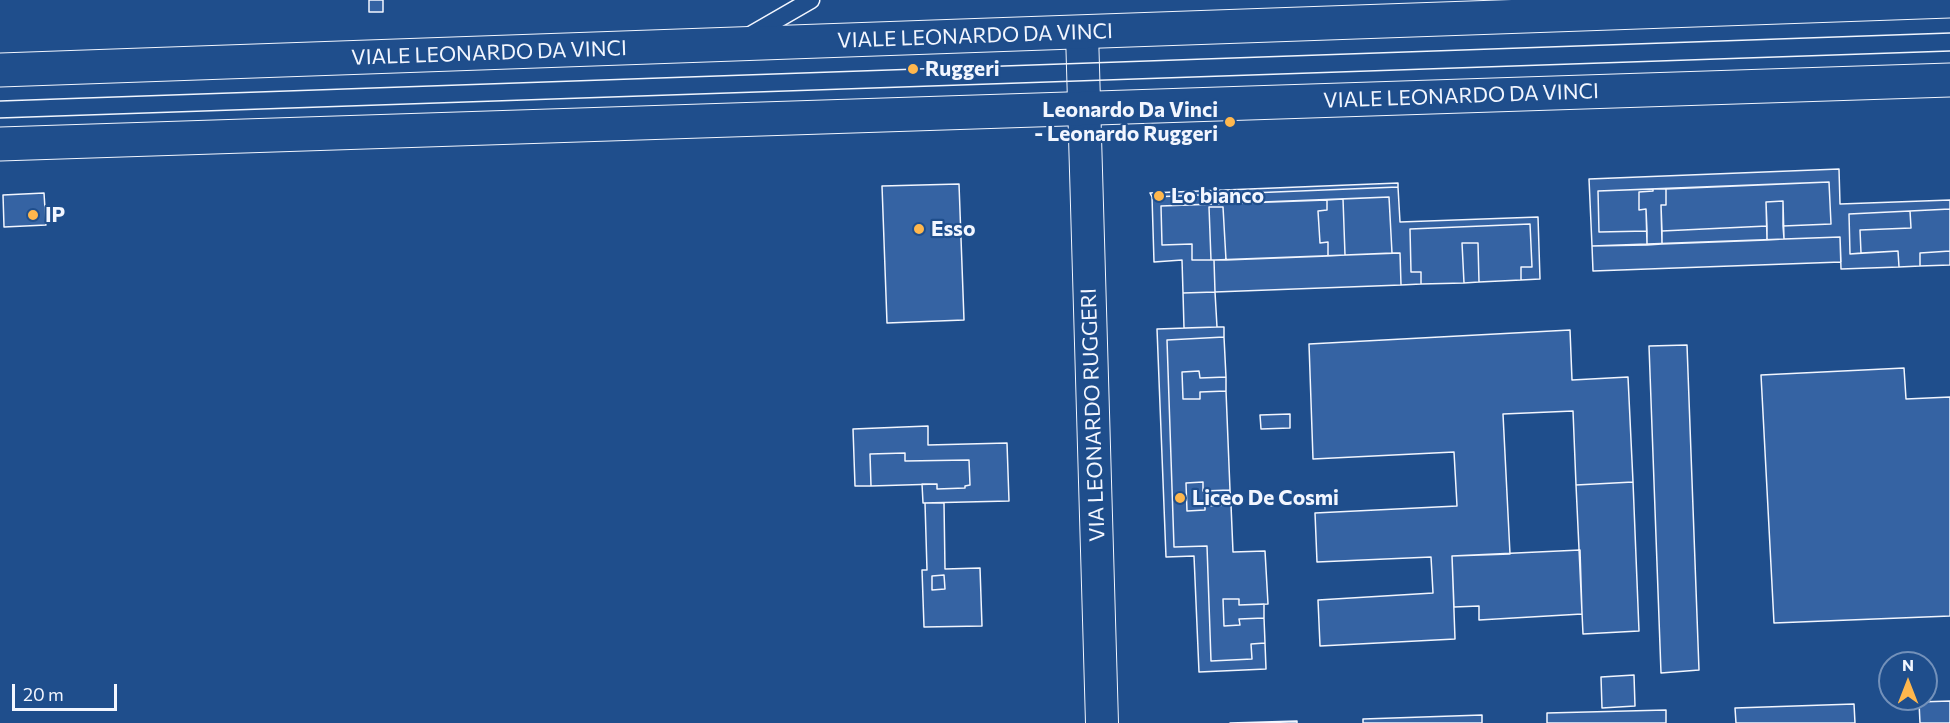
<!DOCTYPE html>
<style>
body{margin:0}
#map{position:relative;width:1950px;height:723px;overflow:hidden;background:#1f4e8c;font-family:Commissioner,sans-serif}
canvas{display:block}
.north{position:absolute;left:1878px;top:651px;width:60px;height:60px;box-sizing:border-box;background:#1f4e8c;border:2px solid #7391ba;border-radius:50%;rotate:0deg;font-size:16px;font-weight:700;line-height:24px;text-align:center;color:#f2f6ff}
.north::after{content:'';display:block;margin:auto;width:21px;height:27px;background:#ffb74d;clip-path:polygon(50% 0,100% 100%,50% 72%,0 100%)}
.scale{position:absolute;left:12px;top:684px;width:105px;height:27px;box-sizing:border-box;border:3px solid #f2f6ff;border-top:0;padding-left:8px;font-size:18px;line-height:21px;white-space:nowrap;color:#f2f6ff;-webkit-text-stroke:4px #1f4e8c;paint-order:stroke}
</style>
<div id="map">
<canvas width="1950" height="723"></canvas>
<div class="north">N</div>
<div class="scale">20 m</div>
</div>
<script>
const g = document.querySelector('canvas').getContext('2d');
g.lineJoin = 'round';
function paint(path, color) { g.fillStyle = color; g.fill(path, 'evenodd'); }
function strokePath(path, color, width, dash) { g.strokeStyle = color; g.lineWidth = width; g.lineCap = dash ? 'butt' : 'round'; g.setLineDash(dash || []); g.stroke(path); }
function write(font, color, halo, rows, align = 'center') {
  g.font = font + ' Commissioner,sans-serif'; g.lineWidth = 4.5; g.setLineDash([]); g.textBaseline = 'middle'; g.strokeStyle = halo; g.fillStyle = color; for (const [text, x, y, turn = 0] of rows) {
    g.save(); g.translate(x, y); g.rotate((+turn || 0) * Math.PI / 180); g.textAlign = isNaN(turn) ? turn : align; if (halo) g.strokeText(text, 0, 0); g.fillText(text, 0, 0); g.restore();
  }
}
const building = new Path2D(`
 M 369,0 L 383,0 L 383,12 L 369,12 Z
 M 1839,169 L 1840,204 L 1950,200 L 1950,209 L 1849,214 L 1850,254 L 1898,251 L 1899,267 L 1841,269 L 1840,237 L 1784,239 L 1783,226 L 1831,224 L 1829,182 L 1598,191 L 1599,232 L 1647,231 L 1647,245 L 1592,246 L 1589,179 Z
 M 1829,182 L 1831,224 L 1783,226 L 1783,201 L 1766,202 L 1767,226 L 1662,231 L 1661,205 L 1666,205 L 1666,189 Z
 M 1398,183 L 1398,187 L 1152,197 L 1150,193 Z
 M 959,184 L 964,320 L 887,323 L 882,186 Z
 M 1398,187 L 1400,222 L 1538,217 L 1540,279 L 1521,280 L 1521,267 L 1532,267 L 1530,224 L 1410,229 L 1411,272 L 1421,272 L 1421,284 L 1401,285 L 1400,253 L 1392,253 L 1389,197 L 1161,206 L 1162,245 L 1192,244 L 1192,260 L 1214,260 L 1215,292 L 1183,293 L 1182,260 L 1154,262 L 1152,197 Z
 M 1653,189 L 1666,189 L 1666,205 L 1661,205 L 1662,244 L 1647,245 L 1646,209 L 1639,210 L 1639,192 L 1653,191 Z
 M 1653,189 L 1653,191 L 1639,192 L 1639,210 L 1646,209 L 1647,231 L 1599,232 L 1598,191 Z
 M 44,193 L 46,225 L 4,227 L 3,195 Z
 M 1389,197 L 1392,253 L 1345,255 L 1343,199 Z
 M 1343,199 L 1345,255 L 1328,256 L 1328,242 L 1320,243 L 1318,211 L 1327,210 L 1327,200 Z
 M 1327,200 L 1327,210 L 1318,211 L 1320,243 L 1328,242 L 1328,256 L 1226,260 L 1223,207 L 1209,207 L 1211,260 L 1192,260 L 1192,244 L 1162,245 L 1161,206 Z
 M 1783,201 L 1784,239 L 1767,240 L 1766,202 Z
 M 1209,207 L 1223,207 L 1226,260 L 1211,260 Z
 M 1950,209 L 1950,251 L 1920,253 L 1920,266 L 1899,267 L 1898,251 L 1861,253 L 1860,230 L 1911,228 L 1910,211 Z
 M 1910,211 L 1911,228 L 1860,230 L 1861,253 L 1850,254 L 1849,214 Z
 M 1530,224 L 1532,267 L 1521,267 L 1521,280 L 1479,282 L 1478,243 L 1462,243 L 1464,283 L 1421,284 L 1421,272 L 1411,272 L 1410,229 Z
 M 1767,226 L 1767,240 L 1662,244 L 1662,231 Z
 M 1840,237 L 1841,262 L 1593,271 L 1592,246 Z
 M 1462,243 L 1478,243 L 1479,282 L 1464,283 Z
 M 1950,251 L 1950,265 L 1920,266 L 1920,253 Z
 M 1400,253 L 1401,285 L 1215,292 L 1214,260 Z
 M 1215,292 L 1217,327 L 1184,328 L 1183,293 Z
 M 1217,327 L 1224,327 L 1224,337 L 1167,340 L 1174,547 L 1207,546 L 1211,661 L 1252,659 L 1251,644 L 1265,643 L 1266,669 L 1199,672 L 1194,556 L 1166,557 L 1157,329 Z
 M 1570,330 L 1572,380 L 1628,377 L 1633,482 L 1576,485 L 1573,411 L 1503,414 L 1510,554 L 1452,556 L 1455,639 L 1320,646 L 1318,600 L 1433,593 L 1431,557 L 1317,562 L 1315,513 L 1457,506 L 1454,452 L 1313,459 L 1309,344 Z
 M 1224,337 L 1226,377 L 1200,378 L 1199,371 L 1182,372 L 1183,399 L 1200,399 L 1200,392 L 1226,391 L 1230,490 L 1203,491 L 1203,482 L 1186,483 L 1187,511 L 1205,510 L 1205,506 L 1231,505 L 1233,552 L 1265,551 L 1268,604 L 1239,605 L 1239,599 L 1223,599 L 1224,626 L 1240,625 L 1239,619 L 1264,618 L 1265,643 L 1251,644 L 1252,659 L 1211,661 L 1207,546 L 1174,547 L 1167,340 Z
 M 1687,345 L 1699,670 L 1661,673 L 1649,346 Z
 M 1904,368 L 1906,399 L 1950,397 L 1950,616 L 1774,623 L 1761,375 Z
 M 1199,371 L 1200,378 L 1226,377 L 1226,391 L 1200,392 L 1200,399 L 1183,399 L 1182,372 Z
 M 1290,414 L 1290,428 L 1261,429 L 1260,415 Z
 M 928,426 L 928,445 L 1007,443 L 1009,501 L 923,503 L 922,484 L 937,484 L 937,489 L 965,488 L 965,486 L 970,485 L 969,460 L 905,461 L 905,453 L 870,454 L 871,486 L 855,486 L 853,429 Z
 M 905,453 L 905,461 L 969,460 L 970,485 L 965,486 L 965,488 L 937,489 L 937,484 L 871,486 L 870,454 Z
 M 1203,482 L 1203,491 L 1230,490 L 1231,505 L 1205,506 L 1205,510 L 1187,511 L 1186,483 Z
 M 1633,482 L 1639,631 L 1583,634 L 1576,485 Z
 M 925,503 L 944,503 L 945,569 L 980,568 L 982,626 L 924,627 L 922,570 L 927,570 ZM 944,575 L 945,589 L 932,590 L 932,576 Z
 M 1580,550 L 1582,614 L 1479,620 L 1479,606 L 1454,607 L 1452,556 Z
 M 944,575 L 945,589 L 932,590 L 932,576 Z
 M 1223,599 L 1239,599 L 1239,605 L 1264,604 L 1264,618 L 1239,619 L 1240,625 L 1224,626 Z
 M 1634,675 L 1635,706 L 1602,708 L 1601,677 Z
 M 1950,701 L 1950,723 L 1920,723 L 1919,702 Z
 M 1854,704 L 1855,723 L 1736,723 L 1735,708 Z
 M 1666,710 L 1666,723 L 1547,723 L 1547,713 Z
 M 1482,715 L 1482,723 L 1363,723 L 1363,719 Z
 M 1297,721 L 1297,723 L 1230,723 Z`);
paint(building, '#3563a3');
strokePath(building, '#f2f6ff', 1.5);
const lane = new Path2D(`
 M 747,37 L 811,0`);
const street = new Path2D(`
 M 1082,33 L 1102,723`);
const secondary = new Path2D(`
 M 0,70 L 1950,1
 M 0,144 L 1950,80`);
strokePath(lane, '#f2f6ff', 19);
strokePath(street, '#f2f6ff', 34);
strokePath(secondary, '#f2f6ff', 35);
strokePath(lane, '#1f4e8c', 16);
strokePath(street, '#1f4e8c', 32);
strokePath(secondary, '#1f4e8c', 33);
strokePath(new Path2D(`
 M 0,101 L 1950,33
 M 0,118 L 1950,51`), '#f2f6ff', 1.5);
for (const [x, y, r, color] of [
 [913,69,6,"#ffb74d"],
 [1230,122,6,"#ffb74d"],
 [1159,196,6,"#ffb74d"],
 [33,215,6,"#ffb74d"],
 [919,229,6,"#ffb74d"],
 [1180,498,6,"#ffb74d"]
]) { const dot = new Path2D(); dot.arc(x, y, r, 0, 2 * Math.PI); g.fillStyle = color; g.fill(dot); strokePath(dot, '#1f4e8c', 2); }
write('21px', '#f2f6ff', '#1f4e8c', [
 ["VIALE LEONARDO DA VINCI",975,36,-2],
 ["VIALE LEONARDO DA VINCI",489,53,-2],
 ["VIALE LEONARDO DA VINCI",1461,96,-2],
 ["VIA LEONARDO RUGGERI",1093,415,-92]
]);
write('bold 21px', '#f2f6ff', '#1f4e8c', [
 ["Ruggeri",925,69],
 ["Leonardo Da Vinci",1218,110,"right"],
 ["- Leonardo Ruggeri",1218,134,"right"],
 ["Lo bianco",1171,196],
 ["IP",45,215],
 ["Esso",931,229],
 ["Liceo De Cosmi",1192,498]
], 'left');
</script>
